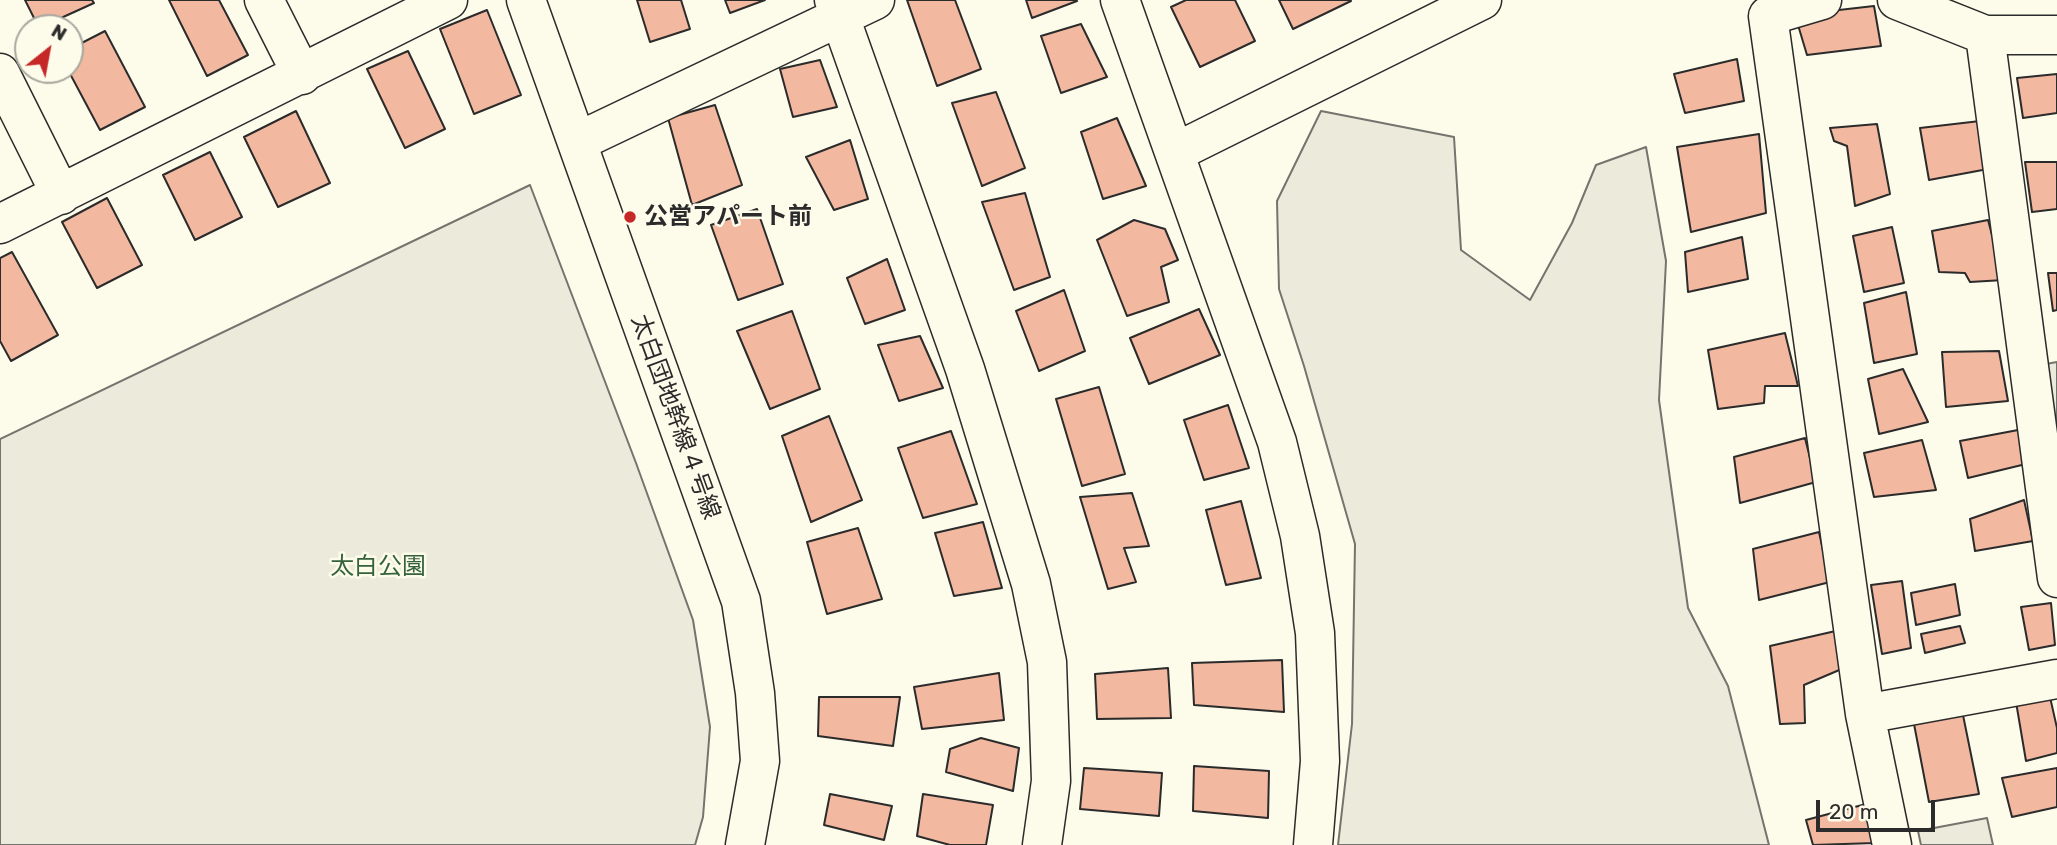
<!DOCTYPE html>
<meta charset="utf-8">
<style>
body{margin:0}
#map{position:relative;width:2057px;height:845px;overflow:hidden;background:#fdfbea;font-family:Rubik,sans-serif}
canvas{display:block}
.north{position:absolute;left:14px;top:14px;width:70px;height:70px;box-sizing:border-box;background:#fdfbea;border:2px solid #a9a89e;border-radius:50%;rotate:31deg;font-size:19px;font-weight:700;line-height:28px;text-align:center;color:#2b2b2b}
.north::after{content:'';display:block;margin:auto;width:24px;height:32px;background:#c62828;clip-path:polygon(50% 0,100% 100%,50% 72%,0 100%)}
.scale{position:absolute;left:1816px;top:800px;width:119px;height:32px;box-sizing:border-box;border:4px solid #2b2b2b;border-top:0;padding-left:9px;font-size:21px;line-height:24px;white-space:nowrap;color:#2b2b2b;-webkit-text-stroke:5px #fdfbea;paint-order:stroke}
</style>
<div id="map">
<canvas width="2057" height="845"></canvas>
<div class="north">N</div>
<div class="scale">20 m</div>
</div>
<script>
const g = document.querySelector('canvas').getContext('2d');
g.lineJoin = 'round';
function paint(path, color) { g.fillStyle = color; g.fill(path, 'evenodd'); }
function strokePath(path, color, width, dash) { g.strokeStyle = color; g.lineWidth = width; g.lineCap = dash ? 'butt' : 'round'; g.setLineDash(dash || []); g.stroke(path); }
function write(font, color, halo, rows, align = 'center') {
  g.font = font + ' Rubik,"Noto Sans JP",sans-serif'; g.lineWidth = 5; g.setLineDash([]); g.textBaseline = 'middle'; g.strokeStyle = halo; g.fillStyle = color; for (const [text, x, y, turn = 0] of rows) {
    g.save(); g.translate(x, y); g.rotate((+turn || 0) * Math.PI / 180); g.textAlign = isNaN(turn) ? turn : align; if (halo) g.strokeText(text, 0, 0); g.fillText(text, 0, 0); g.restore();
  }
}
const green = new Path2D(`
 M 1321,111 L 1454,137 L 1461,250 L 1530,300 L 1572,223 L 1596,165 L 1646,147 L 1666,261 L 1659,400 L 1688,608 L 1728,686 L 1769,845 L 1338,845 L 1352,724 L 1355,544 L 1304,366 L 1279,289 L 1277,201 Z
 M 530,185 L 636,463 L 693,620 L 710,727 L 703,817 L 695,845 L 0,845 L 0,439 Z`);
paint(green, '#ecebdb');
strokePath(green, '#74746e', 2);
const parking = new Path2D(`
 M 2057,362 L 2057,431 L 2046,364 Z
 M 1987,818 L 1993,845 L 1921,845 L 1918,831 Z`);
paint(parking, '#eceadb');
strokePath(parking, '#74746e', 2);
const building = new Path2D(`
 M 25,0 L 92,0 L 94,3 L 39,28 Z
 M 169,0 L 219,0 L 248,55 L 207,76 Z
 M 637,0 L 681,0 L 690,29 L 650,42 Z
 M 725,0 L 765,0 L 730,13 Z
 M 907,0 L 955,0 L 981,69 L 937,86 Z
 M 1026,0 L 1076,0 L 1077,1 L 1032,18 Z
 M 1186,0 L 1235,0 L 1255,41 L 1200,67 L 1171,7 Z
 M 1279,0 L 1350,0 L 1351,1 L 1293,29 Z
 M 1874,6 L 1881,46 L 1807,55 L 1795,15 Z
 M 487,10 L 521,95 L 474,114 L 440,29 Z
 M 1081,24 L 1107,77 L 1061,93 L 1041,36 Z
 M 105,31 L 145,107 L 100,130 L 68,70 L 70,49 Z
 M 408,51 L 445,129 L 405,148 L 367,69 Z
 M 1737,59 L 1744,101 L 1685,113 L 1674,74 Z
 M 820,60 L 837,107 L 793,117 L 780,69 Z
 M 2057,74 L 2057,113 L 2023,118 L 2017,78 Z
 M 996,92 L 1025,168 L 982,186 L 952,103 Z
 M 715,105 L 742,185 L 692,205 L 668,118 Z
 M 296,111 L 330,183 L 278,207 L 244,137 Z
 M 1117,118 L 1146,186 L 1103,199 L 1081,132 Z
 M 1980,121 L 1988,169 L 1929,180 L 1920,128 Z
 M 1877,124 L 1890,194 L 1855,206 L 1847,146 L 1834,141 L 1830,128 Z
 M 1759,134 L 1766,213 L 1691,232 L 1677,147 Z
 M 850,140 L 868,199 L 834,210 L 806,157 Z
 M 210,152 L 242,217 L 195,240 L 163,175 Z
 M 2025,162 L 2057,162 L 2057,209 L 2032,212 Z
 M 1025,193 L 1050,277 L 1014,290 L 982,202 Z
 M 107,198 L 142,265 L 97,288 L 62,222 Z
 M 757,209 L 783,284 L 738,300 L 711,225 Z
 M 1134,220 L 1165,229 L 1178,260 L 1161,267 L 1169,302 L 1127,316 L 1097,240 Z
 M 1988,220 L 2004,280 L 1970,282 L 1965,273 L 1939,272 L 1932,231 Z
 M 1892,227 L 1904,283 L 1864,292 L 1853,236 Z
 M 1742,237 L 1748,279 L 1688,292 L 1685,252 Z
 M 12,252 L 58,335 L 11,361 L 0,341 L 0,258 Z
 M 887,259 L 905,310 L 865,324 L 847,278 Z
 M 2048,273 L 2057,273 L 2057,310 L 2053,311 Z
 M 1064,290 L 1085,351 L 1039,371 L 1016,311 Z
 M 1906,292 L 1917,354 L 1874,363 L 1864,303 Z
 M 1199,309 L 1220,355 L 1149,384 L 1130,338 Z
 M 792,311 L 820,389 L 770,409 L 737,331 Z
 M 1785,333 L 1798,386 L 1765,386 L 1764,403 L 1718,409 L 1708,350 Z
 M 920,336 L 943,388 L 899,401 L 878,345 Z
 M 1999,351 L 2008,401 L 1946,407 L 1942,352 Z
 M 1903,369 L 1928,422 L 1879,434 L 1868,379 Z
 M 1099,387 L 1125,474 L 1082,486 L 1056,399 Z
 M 1228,405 L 1249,468 L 1204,480 L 1184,420 Z
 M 829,416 L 862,500 L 811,522 L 782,436 Z
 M 2018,430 L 2026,464 L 1968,478 L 1960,441 Z
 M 951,431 L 977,504 L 923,518 L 898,448 Z
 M 1805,438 L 1816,482 L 1740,503 L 1734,457 Z
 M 1922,440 L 1936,490 L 1874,497 L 1864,453 Z
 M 1132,493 L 1149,546 L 1124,548 L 1136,582 L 1108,589 L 1080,497 Z
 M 2024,500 L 2033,541 L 1975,551 L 1970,519 Z
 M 1241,501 L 1261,578 L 1226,585 L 1206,510 Z
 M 983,522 L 1002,588 L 954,596 L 935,533 Z
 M 858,528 L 882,599 L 827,614 L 807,542 Z
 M 1819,532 L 1830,582 L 1759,600 L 1753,549 Z
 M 1902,581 L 1911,648 L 1882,654 L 1871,585 Z
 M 1955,584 L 1960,615 L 1916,625 L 1911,593 Z
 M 2051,603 L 2055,645 L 2029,650 L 2021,607 Z
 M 1960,626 L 1965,643 L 1925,653 L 1921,634 Z
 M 1840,630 L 1844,668 L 1804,685 L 1805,723 L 1780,724 L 1770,646 Z
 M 1282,660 L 1284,712 L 1194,705 L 1192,663 Z
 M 1168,668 L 1171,718 L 1097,719 L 1095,674 Z
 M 999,673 L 1004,720 L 922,729 L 914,687 Z
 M 819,697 L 900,697 L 893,746 L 818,736 Z
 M 2050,697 L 2057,728 L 2057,753 L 2026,761 L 2016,702 Z
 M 1963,715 L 1979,794 L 1929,802 L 1914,724 Z
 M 981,738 L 1019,748 L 1013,791 L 946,772 L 950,749 Z
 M 1194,766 L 1269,771 L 1268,818 L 1193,811 Z
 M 1084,768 L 1162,773 L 1159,816 L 1080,809 Z
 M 2057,768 L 2057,807 L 2012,817 L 2002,778 Z
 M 830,794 L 892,806 L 884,840 L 824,825 Z
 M 923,794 L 993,805 L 986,845 L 950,845 L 917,836 Z
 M 1866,804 L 1875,843 L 1813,845 L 1806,820 Z`);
paint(building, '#f2b8a0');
strokePath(building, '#2b2b2b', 2);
const minor = new Path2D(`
 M 264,0 L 302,75
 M 526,0 L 741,601 L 755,693 L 760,761 L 745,845
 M 834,0 L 965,369 L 1031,584 L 1047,662 L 1051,781 L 1042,845
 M 1120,0 L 1277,442 L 1300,536 L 1315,633 L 1320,761 L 1313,845
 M 1822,0 L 1768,16 L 1865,714 L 1892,845
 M 1897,0 L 1985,35 L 2057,35
 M 1985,35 L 2057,578
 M 0,73 L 61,195
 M 577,142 L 875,0
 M 1176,152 L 1482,0
 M 0,224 L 448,0
 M 1865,714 L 2057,679`);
strokePath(minor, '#2b2b2b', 41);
strokePath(minor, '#fdfbea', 38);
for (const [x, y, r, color] of [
 [630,217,7,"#c62828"]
]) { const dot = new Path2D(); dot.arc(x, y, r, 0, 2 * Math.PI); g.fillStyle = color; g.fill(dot); strokePath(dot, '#fdfbea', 2.5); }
write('bold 24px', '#2b2b2b', '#fdfbea', [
 ["公営アパート前",644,217]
], 'left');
write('24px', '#2b2b2b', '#fdfbea', [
 ["太白団地幹線４号線",675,417,70]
]);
write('24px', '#34623c', '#fdfbea', [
 ["太白公園",378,567]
]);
</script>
